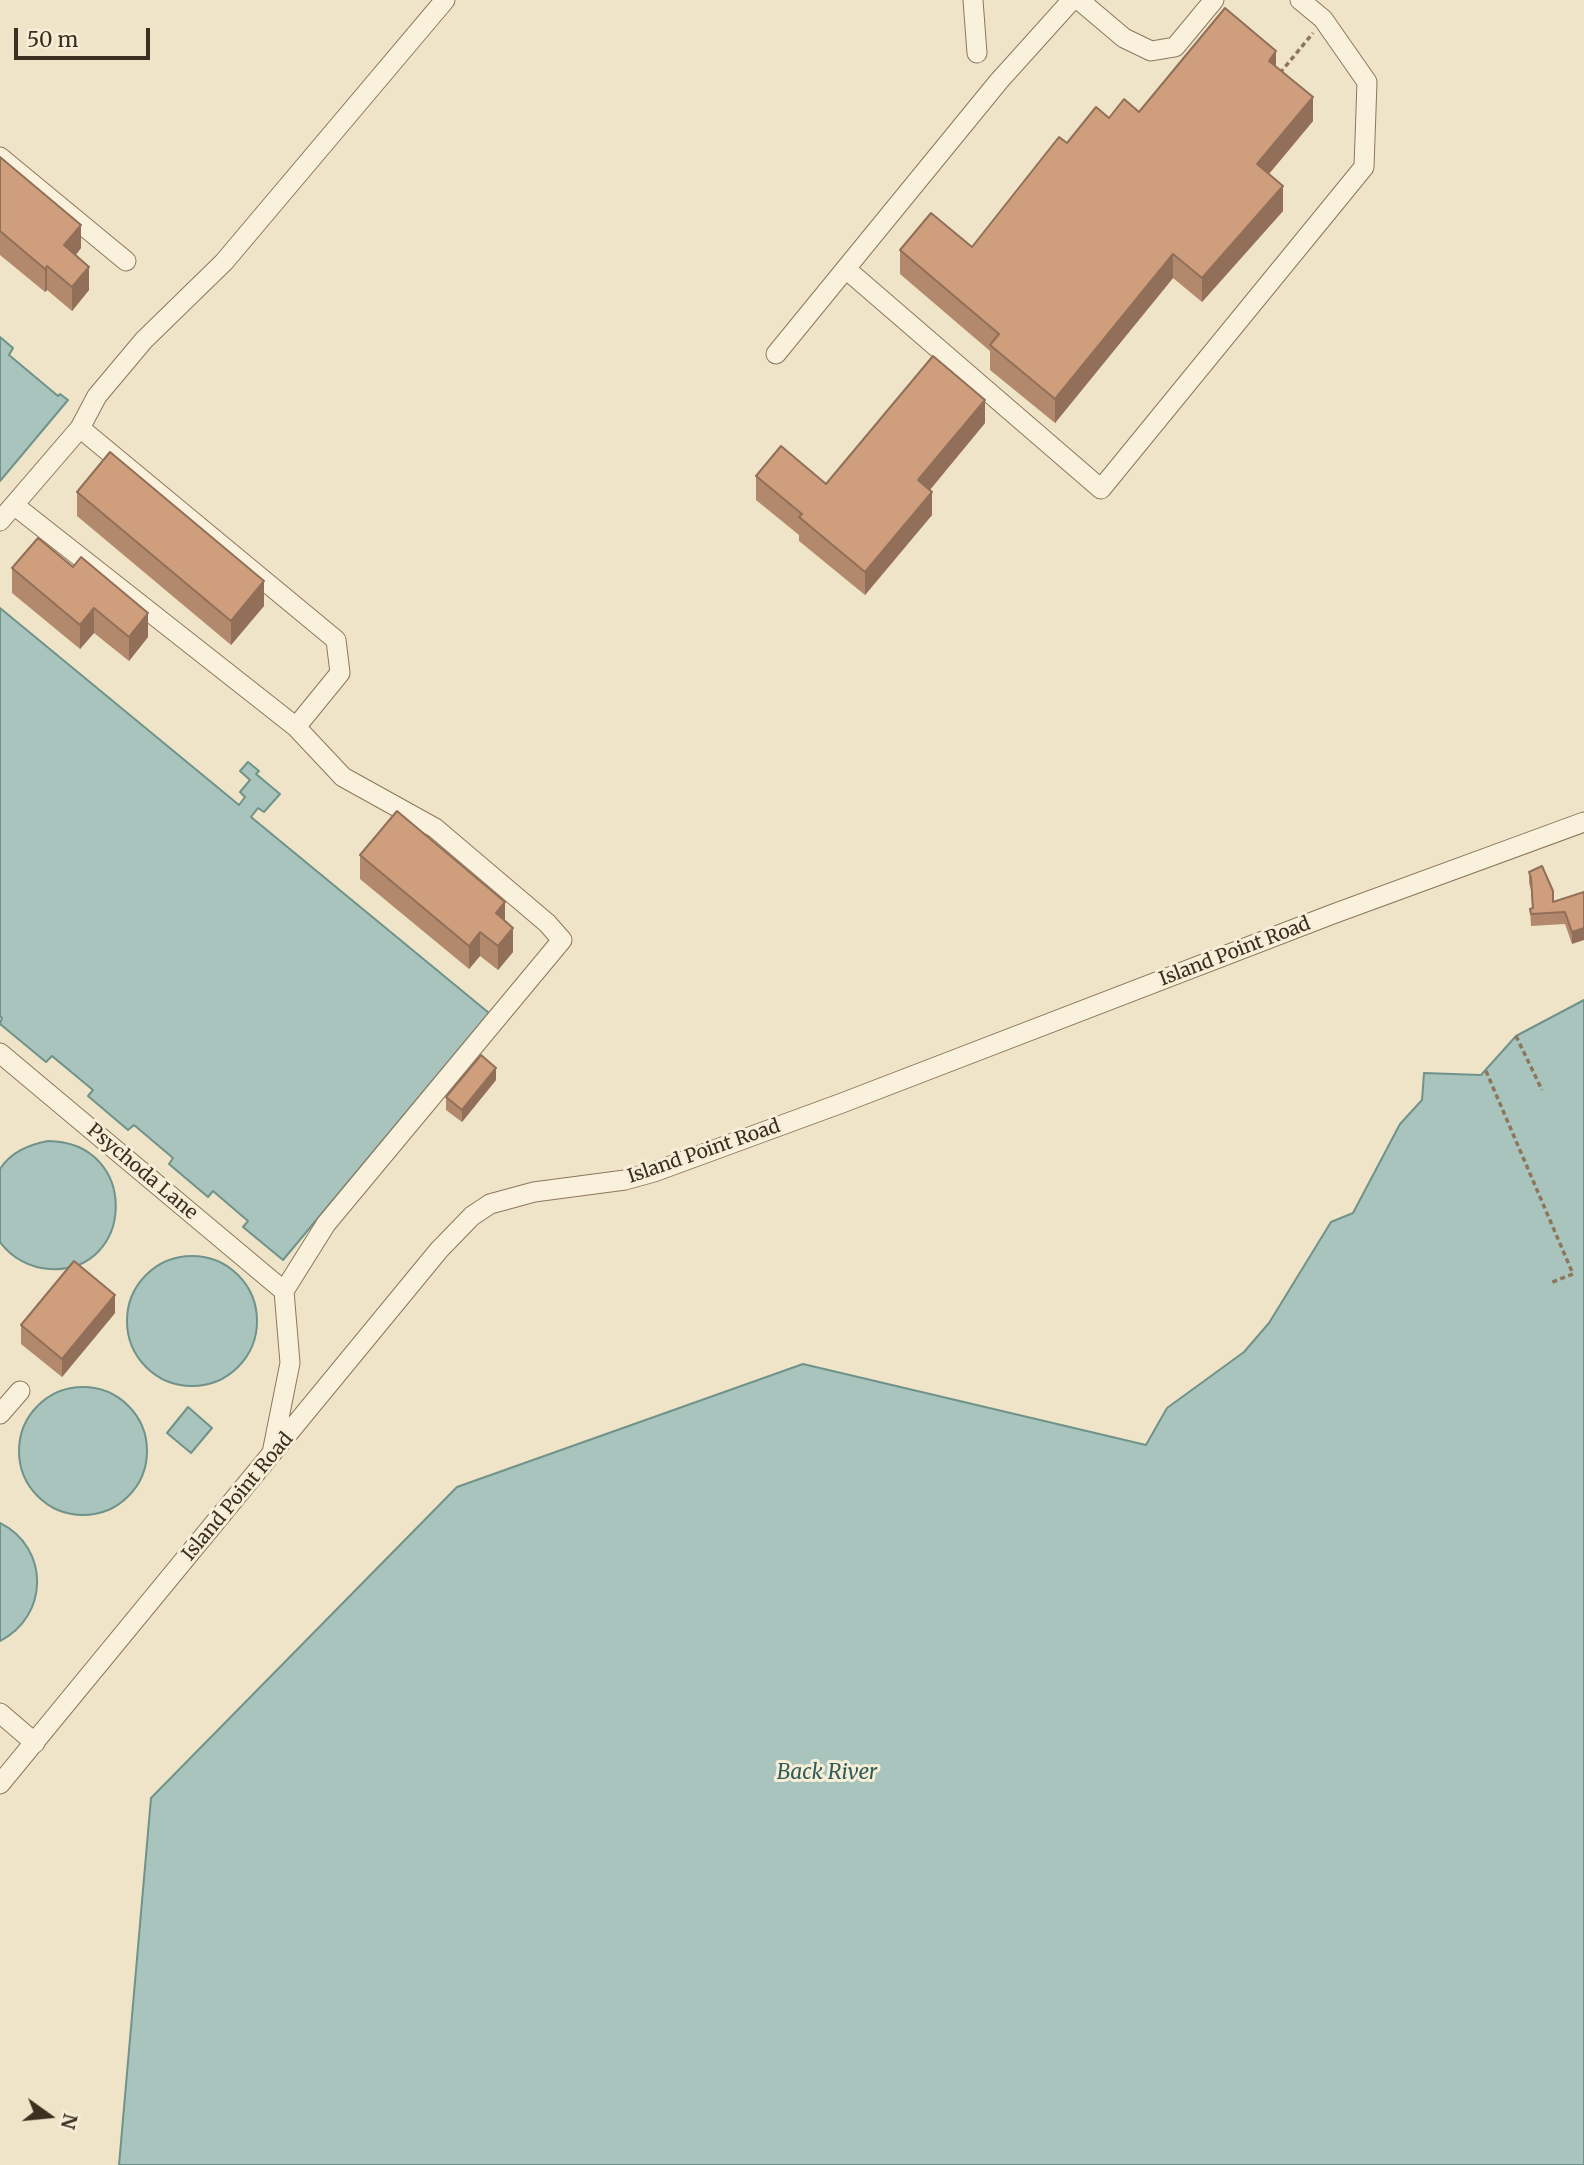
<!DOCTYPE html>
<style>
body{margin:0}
#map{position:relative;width:1584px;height:2165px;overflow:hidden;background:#f0e4c8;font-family:Merriweather,serif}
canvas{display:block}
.north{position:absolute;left:14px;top:2081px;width:70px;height:70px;-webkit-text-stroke:5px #f7eed8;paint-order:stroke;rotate:105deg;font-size:19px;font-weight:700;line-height:28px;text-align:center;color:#3d2e20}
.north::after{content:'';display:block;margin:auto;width:24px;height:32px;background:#3d2e20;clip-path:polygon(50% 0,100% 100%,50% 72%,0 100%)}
.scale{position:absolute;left:14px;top:28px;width:136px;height:32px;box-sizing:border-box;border:4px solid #3d2e20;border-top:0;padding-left:9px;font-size:21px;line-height:24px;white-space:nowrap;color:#3d2e20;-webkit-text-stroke:5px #f7eed8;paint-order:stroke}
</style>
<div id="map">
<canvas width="1584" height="2165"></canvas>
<div class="north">N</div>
<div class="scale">50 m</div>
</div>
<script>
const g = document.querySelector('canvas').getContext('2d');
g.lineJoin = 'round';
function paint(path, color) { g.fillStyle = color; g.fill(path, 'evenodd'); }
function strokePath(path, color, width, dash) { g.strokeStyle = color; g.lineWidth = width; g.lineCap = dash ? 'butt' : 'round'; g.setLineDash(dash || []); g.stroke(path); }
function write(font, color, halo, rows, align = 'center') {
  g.font = font + ' Merriweather,serif'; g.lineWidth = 6; g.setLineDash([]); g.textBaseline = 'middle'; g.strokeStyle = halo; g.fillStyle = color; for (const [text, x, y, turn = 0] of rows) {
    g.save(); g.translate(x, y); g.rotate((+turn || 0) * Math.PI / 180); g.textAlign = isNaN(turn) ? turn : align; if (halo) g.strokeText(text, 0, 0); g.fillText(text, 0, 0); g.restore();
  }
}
const water = new Path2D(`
 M 0,337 L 13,348 L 9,355 L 58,396 L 60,394 L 68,400 L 0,481 Z
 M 0,608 L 239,805 L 245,797 L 240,792 L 250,780 L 240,771 L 248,762 L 259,771 L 256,774 L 280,794 L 264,812 L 258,808 L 251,817 L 489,1013 L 283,1260 L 243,1227 L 248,1221 L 213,1191 L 208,1197 L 169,1164 L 173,1158 L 134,1125 L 128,1130 L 88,1096 L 93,1090 L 52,1056 L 46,1062 L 0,1024 L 2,1018 L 0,1016 Z
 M 1584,1000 L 1584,2165 L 119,2165 L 151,1798 L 457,1487 L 803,1364 L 1146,1445 L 1167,1408 L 1244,1352 L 1269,1323 L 1331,1222 L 1353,1213 L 1400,1124 L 1422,1100 L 1424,1073 L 1481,1075 L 1516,1036 Z
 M 48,1141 C 141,1142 135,1274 50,1269 C 30,1268 12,1258 0,1242 L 0,1169 C 11,1152 28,1145 48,1141 Z
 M127 1321a65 65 0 1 1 130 0a65 65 0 1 1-130 0Z
 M19 1451a64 64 0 1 1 128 0a64 64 0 1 1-128 0Z
 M 188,1407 L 212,1428 L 191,1453 L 167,1433 Z
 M 0,1523 C 50,1548 49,1616 0,1641 Z`);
paint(water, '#a9c4bc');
strokePath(water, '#6f938a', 2);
const minor = new Path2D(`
 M 973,0 L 977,53
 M 1079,0 L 1124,38 L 1151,51 L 1175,47 L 1214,0
 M 0,157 L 126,261
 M 846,269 L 1101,489 L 1364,167 L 1367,82 L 1323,19 L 1300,0
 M 776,354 L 999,81 L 1072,0
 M 80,428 L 336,640 L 340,673 L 296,727
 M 14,505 L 296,727 L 343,777 L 435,828 L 547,923 L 562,940 L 326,1224 L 284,1291 L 290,1363 L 272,1453
 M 0,521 L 80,428 L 97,396 L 144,340 L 224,262 L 445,0
 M 0,1053 L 284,1291
 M 0,1414 L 20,1391
 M 0,1713 L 35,1743
 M 0,1784 L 439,1250 L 472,1216 L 490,1204 L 534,1192 L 625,1180 L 654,1172 L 842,1103 L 1333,914 L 1584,822`);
strokePath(minor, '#8d765c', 21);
strokePath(new Path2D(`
 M 1280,73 L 1313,33
 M 1516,1036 L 1542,1090
 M 1486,1071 L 1573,1274 L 1550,1283`), '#8d765c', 3.5, [5, 3.5]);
strokePath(minor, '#faf1dc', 19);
paint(new Path2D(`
 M 1276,66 L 1313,121 L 1269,174 L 1283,211 L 1202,302 L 1173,278 L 1055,423 L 990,370 L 990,351 L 900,274 L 900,250 L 972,247 L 1067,143 L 1109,118 L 1139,112 Z
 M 0,157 L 81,248 L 76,255 L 89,290 L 72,311 L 47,290 L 45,292 L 0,255 Z
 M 985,423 L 930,490 L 932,515 L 865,595 L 799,541 L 799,535 L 756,500 L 756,476 L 826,484 Z
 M 77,492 L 264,606 L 231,645 L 77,516 Z
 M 38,538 L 148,637 L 129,661 L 94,633 L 80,649 L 12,593 L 12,568 Z
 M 360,855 L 505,921 L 513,952 L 498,970 L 480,956 L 469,969 L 360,879 Z
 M 1529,872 L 1553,902 L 1584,892 L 1572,944 L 1565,924 L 1531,926 L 1530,909 L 1532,908 L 1531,890 L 1529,883 Z
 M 496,1080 L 462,1122 L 446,1110 L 446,1097 Z
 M 115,1313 L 62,1377 L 21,1344 L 21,1325 Z`), '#b2896c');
paint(new Path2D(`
 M 1276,51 L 1276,75 L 1269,61 Z
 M 1313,97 L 1313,121 L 1257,188 L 1257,164 Z
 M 1283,186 L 1283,211 L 1202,302 L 1202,278 Z
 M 81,225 L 81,248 L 64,269 L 64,245 Z
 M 1173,254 L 1173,278 L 1055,423 L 1055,399 Z
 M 47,266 L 47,290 L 45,292 L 45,269 Z
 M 89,267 L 89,290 L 72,311 L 72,287 Z
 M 985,400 L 985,423 L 918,504 L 918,480 Z
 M 932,492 L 932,515 L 865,595 L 865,572 Z
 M 264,581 L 264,606 L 231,645 L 231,621 Z
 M 94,608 L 94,633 L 80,649 L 80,625 Z
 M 148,613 L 148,637 L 129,661 L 129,637 Z
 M 505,902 L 505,925 L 496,913 Z
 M 513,928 L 513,952 L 498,970 L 498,946 Z
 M 1584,928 L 1584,940 L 1572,944 L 1572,932 Z
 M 480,932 L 480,956 L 469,969 L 469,946 Z
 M 496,1068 L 496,1080 L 462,1122 L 462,1110 Z
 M 115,1295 L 115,1313 L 62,1377 L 62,1359 Z`), '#916f58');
const building = new Path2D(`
 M 1225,8 L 1276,51 L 1269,61 L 1313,97 L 1257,164 L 1283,186 L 1202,278 L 1173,254 L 1055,399 L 990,345 L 999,334 L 900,250 L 931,213 L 972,247 L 1059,137 L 1067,143 L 1096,107 L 1109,118 L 1124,99 L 1139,112 Z
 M 0,157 L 81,225 L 64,245 L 89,267 L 72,287 L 47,266 L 45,269 L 0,231 Z
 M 933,356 L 985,400 L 918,480 L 932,492 L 865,572 L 799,517 L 802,514 L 756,476 L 781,446 L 826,484 Z
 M 110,452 L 264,581 L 231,621 L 77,492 Z
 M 38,538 L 73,567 L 81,557 L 148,613 L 129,637 L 94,608 L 80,625 L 12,568 Z
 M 397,811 L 505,902 L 496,913 L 513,928 L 498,946 L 480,932 L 469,946 L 360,855 Z
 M 1542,866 L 1553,891 L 1553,902 L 1584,892 L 1584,928 L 1572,932 L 1565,912 L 1531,914 L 1530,909 L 1533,908 L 1531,878 L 1529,872 Z
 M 481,1055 L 496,1068 L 462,1110 L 446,1097 Z
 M 74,1261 L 115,1295 L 62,1359 L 21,1325 Z`);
paint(building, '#cf9f7d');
strokePath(building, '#916f58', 2);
write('19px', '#3d2e20', '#f7eed8', [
 ["Island Point Road",1235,952,-21],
 ["Island Point Road",704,1152,-19],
 ["Psychoda Lane",142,1172,40],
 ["Island Point Road",238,1497,-50]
]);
write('italic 21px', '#2f5d5a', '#f7eed8', [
 ["Back River",827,1773]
]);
</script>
